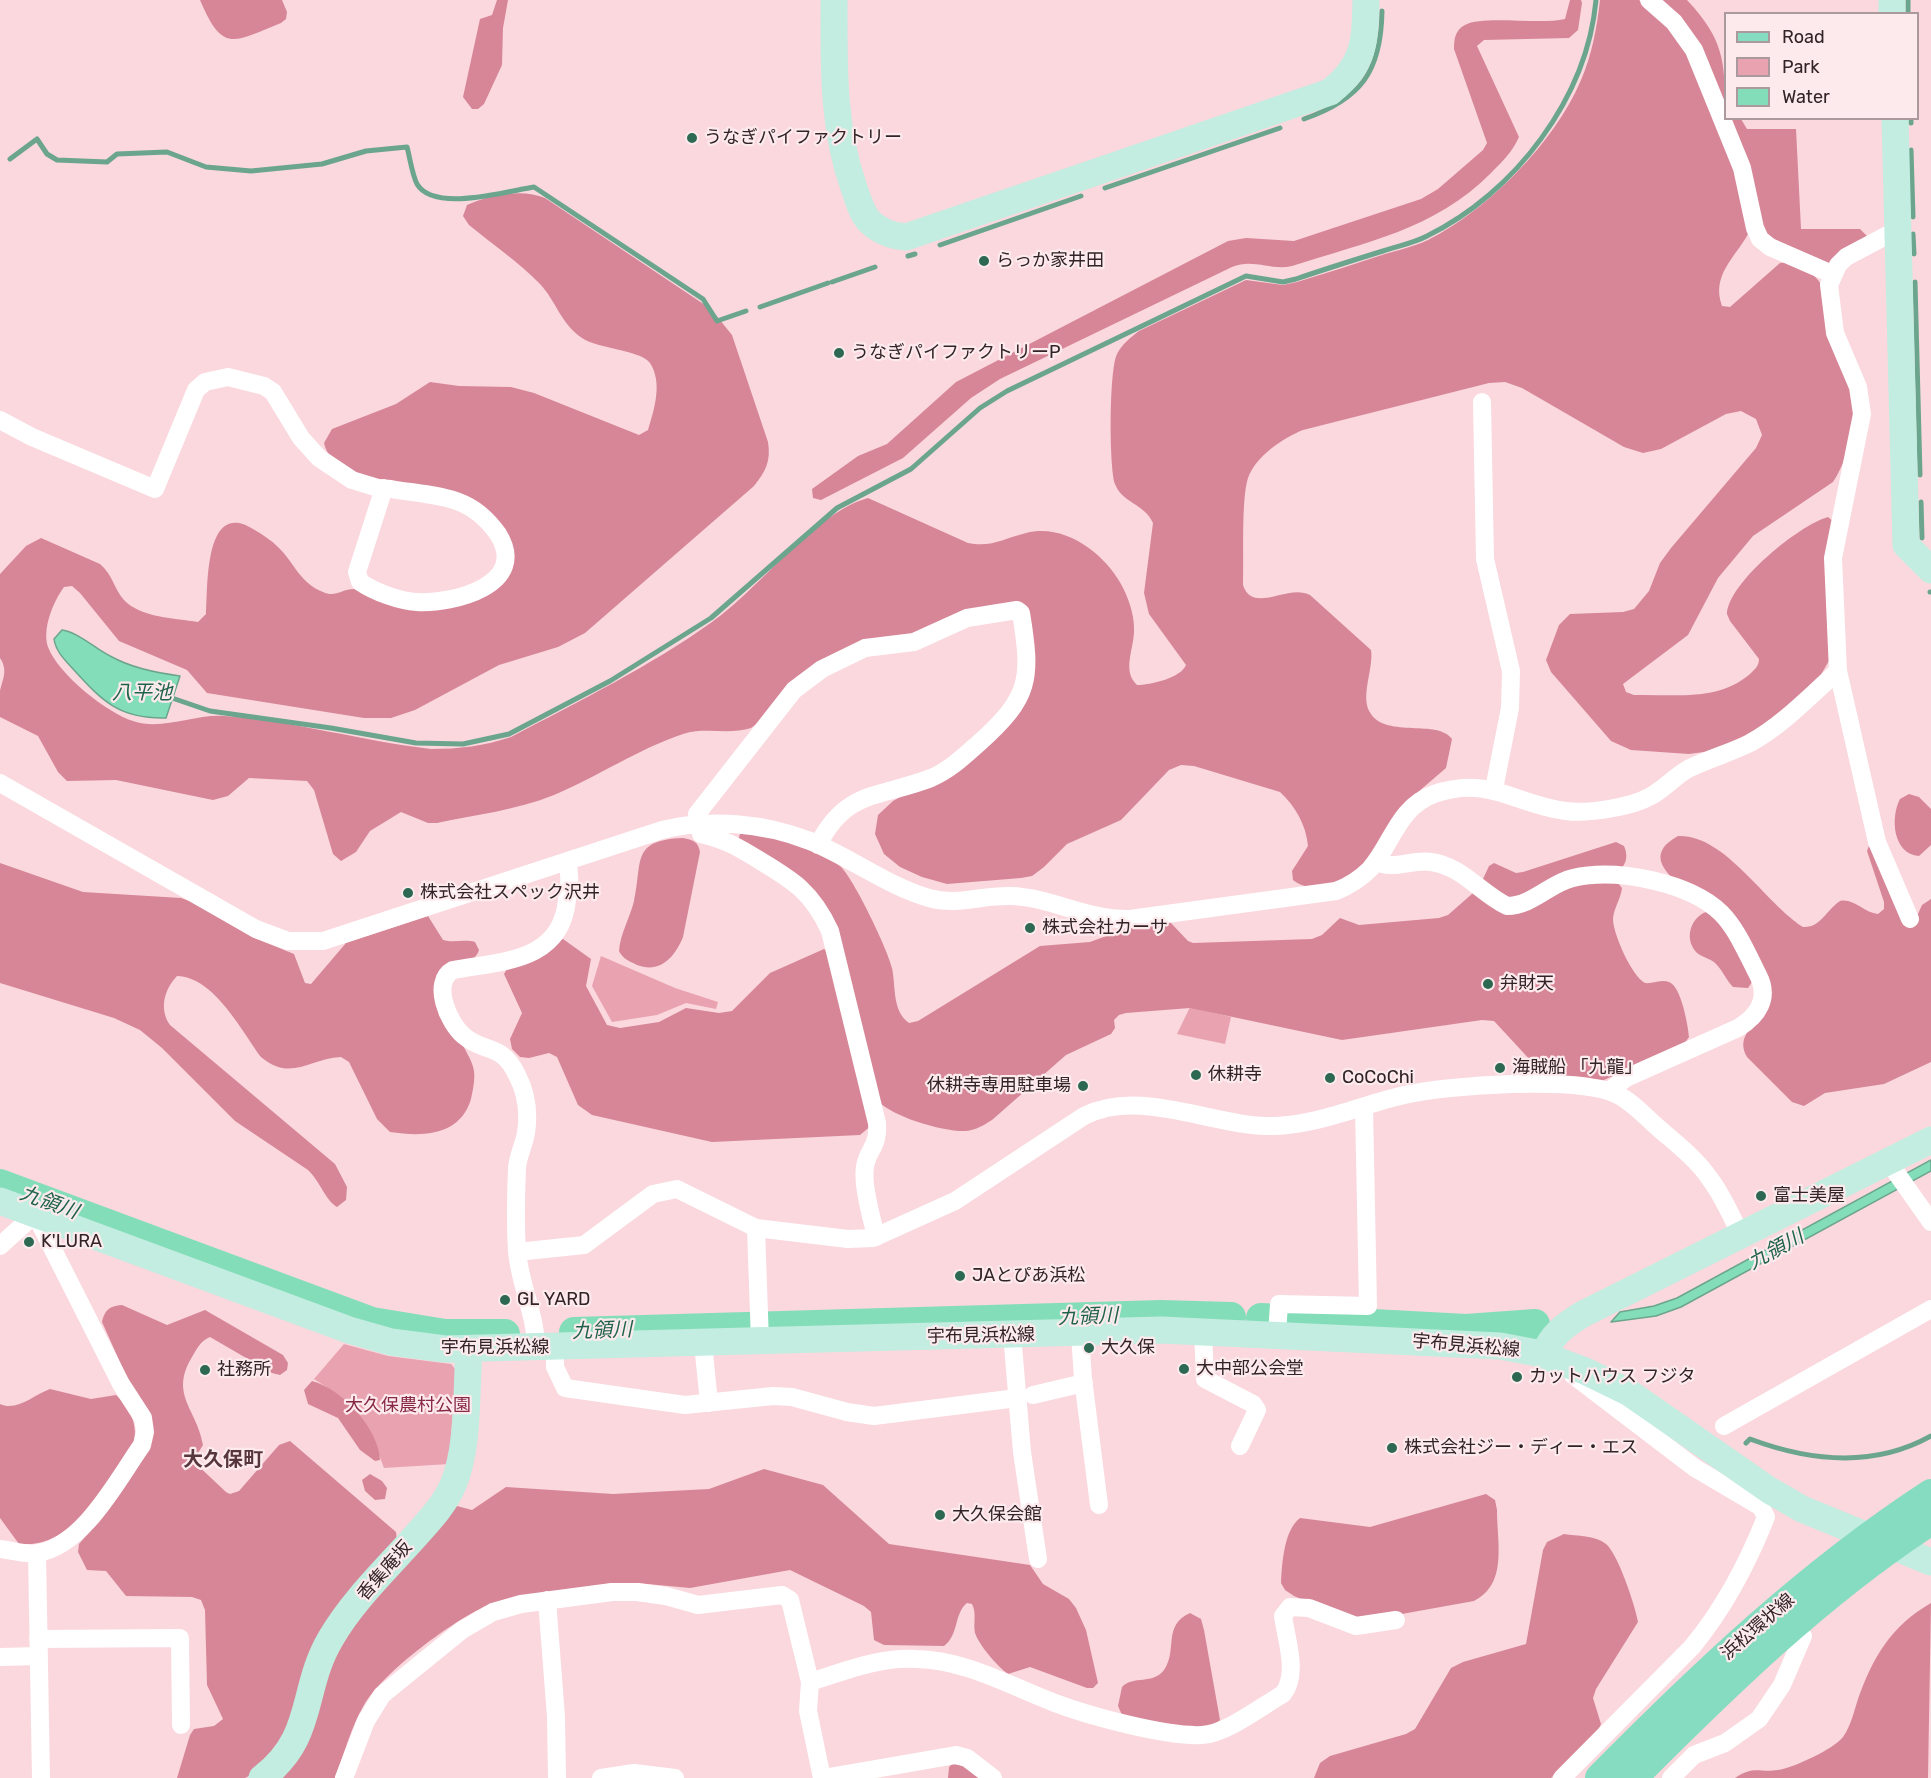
<!DOCTYPE html>
<meta charset="utf-8">
<style>
body{margin:0}
#map{position:relative;width:1931px;height:1778px;overflow:hidden;background:#fad8de;font-family:Rubik,sans-serif}
canvas{display:block}
.legend{position:absolute;left:1724px;top:12px;width:195px;height:108px;box-sizing:border-box;background:#fceaed;border:2px solid #ab9a9d;margin:0;padding:8px 10px;list-style:none;font-size:18px;color:#322326}
.legend li{display:flex;align-items:center;gap:12px;height:30px}
.legend b{width:30px;border:2px solid #ab9a9d}
</style>
<div id="map">
<canvas width="1931" height="1778"></canvas>
<ul class="legend">
<li><b style="height:8px;background:#86dcc0"></b>Road</li>
<li><b style="height:16px;background:#e9a2b0"></b>Park</li>
<li><b style="height:16px;background:#84ddb9"></b>Water</li>
</ul>
</div>
<script>
const g = document.querySelector('canvas').getContext('2d');
g.lineJoin = 'round';
function paint(path, color) { g.fillStyle = color; g.fill(path, 'evenodd'); }
function strokePath(path, color, width, dash) { g.strokeStyle = color; g.lineWidth = width; g.lineCap = dash ? 'butt' : 'round'; g.setLineDash(dash || []); g.stroke(path); }
function write(font, color, halo, rows, align = 'center') {
  g.font = font + ' Rubik,"Noto Sans JP",sans-serif'; g.lineWidth = 4.5; g.setLineDash([]); g.textBaseline = 'middle'; g.strokeStyle = halo; g.fillStyle = color; for (const [text, x, y, turn = 0] of rows) {
    g.save(); g.translate(x, y); g.rotate((+turn || 0) * Math.PI / 180); g.textAlign = isNaN(turn) ? turn : align; if (halo) g.strokeText(text, 0, 0); g.fillText(text, 0, 0); g.restore();
  }
}
paint(new Path2D(`
 M 601,956 L 675,988 L 718,1002 L 716,1009 L 686,1003 L 657,1015 L 612,1022 L 592,986 Z
 M 1190,1007 L 1231,1017 L 1225,1044 L 1177,1034 Z
 M 344,1344 L 388,1356 L 451,1364 L 456,1370 L 449,1464 L 384,1468 C 368,1423 354,1404 314,1379 Z`), '#e9a2b0');
paint(new Path2D(`
 M 200,0 L 282,0 L 287,12 L 286,19 L 281,23 C 233,42 223,54 200,0 Z
 M 497,0 L 508,0 L 503,28 L 502,65 L 484,104 L 478,109 L 472,109 L 463,97 L 480,19 L 492,15 Z
 M 1570,0 L 1581,0 L 1582,3 L 1578,30 L 1569,38 L 1484,40 L 1477,46 L 1519,137 C 1513,151 1502,162 1491,173 C 1434,230 1366,242 1292,266 C 1271,271 1253,258 1232,267 L 1000,379 L 971,398 L 903,458 L 821,500 L 813,498 L 812,489 L 858,456 L 887,444 L 956,382 L 1228,241 L 1246,238 L 1294,241 L 1421,199 L 1438,189 L 1483,150 L 1487,143 L 1454,49 C 1454,39 1455,30 1465,25 C 1483,15 1540,25 1565,19 Z
 M 1600,0 L 1639,0 L 1658,15 L 1680,39 L 1737,170 L 1748,234 C 1735,258 1711,275 1722,306 L 1730,307 L 1780,263 C 1797,261 1818,274 1823,289 C 1834,326 1853,372 1856,411 C 1857,429 1843,468 1833,482 L 1753,536 L 1718,578 L 1688,635 L 1623,684 L 1626,692 L 1634,695 C 1675,694 1717,702 1750,674 C 1755,669 1759,666 1759,659 L 1730,621 L 1727,614 C 1728,583 1799,525 1828,517 L 1833,521 L 1830,659 L 1819,678 L 1779,713 L 1748,736 L 1711,751 L 1689,754 L 1631,750 L 1611,741 L 1551,672 L 1546,660 L 1559,625 L 1570,614 L 1623,612 L 1634,609 L 1649,591 L 1660,563 L 1671,548 L 1756,448 L 1762,435 L 1756,419 L 1741,411 L 1726,414 L 1661,449 L 1643,453 L 1624,447 L 1522,388 L 1505,382 L 1489,383 L 1303,430 C 1283,438 1256,456 1248,478 C 1241,500 1244,559 1243,585 C 1253,615 1288,583 1310,595 L 1371,650 C 1374,669 1359,698 1371,714 C 1387,738 1438,719 1452,739 L 1446,768 L 1411,798 L 1366,862 C 1349,879 1315,898 1293,880 L 1292,871 L 1308,846 C 1306,825 1296,807 1280,792 L 1194,766 L 1181,765 L 1169,770 L 1121,820 L 1067,844 L 1044,867 L 1032,876 L 1021,878 L 947,884 L 922,877 L 900,867 L 884,854 L 875,834 L 878,815 L 893,801 C 917,788 940,772 964,757 C 1035,711 1042,695 1028,611 L 912,634 L 873,639 L 751,728 C 730,735 705,727 683,734 C 638,749 597,777 554,795 C 517,810 475,815 437,823 L 428,823 L 401,812 L 370,831 L 356,852 L 341,861 L 333,854 L 314,790 L 307,781 L 249,778 L 228,796 L 213,800 L 116,780 L 67,781 L 58,772 L 38,736 L 0,717 C 0,708 0,699 0,691 C 3,678 8,670 0,658 L 0,574 L 26,546 L 41,538 L 100,564 C 113,575 114,589 124,600 C 141,618 175,618 198,622 L 206,614 C 208,587 204,499 253,529 C 262,534 271,540 279,548 C 295,564 300,583 323,592 C 335,598 342,589 354,589 C 370,590 385,603 401,606 C 416,608 474,595 492,592 L 505,534 C 482,521 449,497 424,488 C 395,478 333,481 324,443 L 332,429 L 396,404 L 430,382 L 459,386 L 511,387 L 534,393 L 639,435 L 648,430 C 654,410 663,383 650,363 C 641,350 598,349 582,338 C 561,324 556,301 540,284 C 519,262 492,244 469,225 L 463,216 L 467,205 C 488,195 523,188 545,198 L 711,309 L 732,335 L 768,442 C 771,461 766,471 754,486 L 585,633 L 558,647 L 499,665 L 415,710 L 391,718 L 364,718 L 207,693 L 187,670 L 119,641 L 80,593 L 72,586 L 64,587 C 53,602 42,629 48,647 C 58,674 107,713 133,721 C 162,731 194,714 224,716 C 294,721 362,741 431,749 C 459,749 484,746 511,737 C 579,701 649,667 712,622 C 758,590 817,511 868,498 L 968,543 C 991,548 1005,538 1026,533 C 1064,523 1103,552 1121,584 C 1128,597 1134,613 1134,628 C 1135,648 1121,670 1137,685 C 1150,685 1181,678 1186,665 L 1149,614 L 1144,593 L 1153,523 C 1144,503 1122,503 1115,484 C 1109,467 1109,369 1117,354 C 1122,344 1130,338 1139,331 L 1246,280 L 1283,285 L 1297,282 C 1326,273 1355,264 1385,254 C 1399,250 1415,246 1428,240 C 1488,210 1555,142 1581,80 C 1592,55 1597,27 1600,0 Z
 M 1659,0 L 1687,0 C 1723,39 1725,59 1725,111 Z
 M 1729,119 L 1741,119 L 1747,129 L 1796,129 L 1801,229 L 1860,229 L 1867,236 L 1828,264 L 1765,235 Z
 M 1909,794 L 1919,797 L 1931,809 L 1931,845 L 1919,856 C 1893,854 1890,818 1900,799 Z
 M 740,834 C 767,833 820,848 840,866 C 853,877 888,950 892,968 C 896,987 892,1011 909,1023 L 918,1021 L 1040,946 L 1090,942 L 1131,927 L 1170,922 L 1188,941 L 1193,943 L 1312,939 L 1322,935 L 1340,918 L 1359,925 L 1439,918 L 1448,915 L 1473,893 L 1495,906 L 1576,882 L 1618,883 L 1622,888 C 1621,899 1613,909 1613,920 C 1614,936 1632,976 1645,983 C 1653,984 1662,979 1669,982 C 1681,986 1688,1025 1689,1037 L 1684,1044 L 1604,1080 L 1545,1076 L 1494,1021 L 1482,1020 L 1342,1040 L 1190,1008 L 1126,1013 L 1119,1015 L 1114,1020 L 1115,1028 L 1111,1034 L 1066,1055 L 992,1120 C 984,1125 976,1130 966,1131 C 943,1132 893,1117 878,1101 L 833,930 L 738,840 Z
 M 1678,836 C 1725,834 1765,903 1803,927 C 1821,928 1826,910 1840,901 C 1854,898 1864,913 1878,914 L 1884,909 L 1884,902 L 1867,851 L 1869,846 L 1914,923 L 1922,905 L 1931,899 L 1931,1062 L 1884,1084 L 1825,1093 L 1804,1106 L 1792,1102 L 1747,1057 C 1736,1038 1752,1027 1764,1012 C 1759,996 1743,932 1736,923 C 1720,904 1621,867 1678,836 Z
 M 683,838 C 693,840 698,841 700,852 L 683,937 C 675,957 660,974 637,965 C 629,961 623,959 619,951 C 620,934 630,918 634,901 C 643,862 630,840 683,838 Z
 M 1616,842 L 1624,846 C 1628,855 1627,863 1620,870 L 1508,901 L 1486,885 L 1483,879 L 1489,866 L 1494,863 L 1516,873 L 1523,872 Z
 M 0,863 L 83,892 L 181,898 L 195,903 L 252,937 L 294,954 L 305,983 L 311,984 L 346,943 L 428,916 L 443,940 C 454,943 464,939 475,942 L 479,950 C 475,964 454,966 441,969 C 447,992 453,1015 460,1037 C 463,1049 472,1058 474,1071 C 475,1080 473,1090 471,1099 C 460,1136 423,1137 390,1132 L 377,1119 L 349,1062 L 341,1057 C 308,1059 291,1082 261,1057 C 241,1030 214,977 177,976 C 164,990 159,1009 170,1025 L 335,1164 L 347,1187 L 346,1200 L 337,1207 C 325,1200 320,1181 308,1170 L 235,1121 L 162,1048 L 140,1030 L 114,1018 L 0,983 Z
 M 1709,911 L 1718,917 L 1752,982 L 1748,988 L 1733,987 C 1726,980 1723,971 1716,964 C 1711,958 1702,958 1696,952 C 1683,937 1692,915 1709,911 Z
 M 563,939 L 591,959 L 586,986 L 607,1025 L 620,1028 L 659,1022 L 686,1008 L 719,1013 L 732,1011 L 770,973 L 824,949 L 829,952 L 872,1125 L 860,1135 L 712,1142 L 592,1115 L 578,1105 L 557,1057 L 549,1053 L 529,1058 L 520,1057 L 512,1049 L 510,1039 L 522,1013 L 504,974 L 507,969 Z
 M 122,1305 L 167,1325 L 205,1310 L 283,1355 L 288,1363 L 287,1370 L 280,1375 L 272,1373 L 210,1337 C 200,1341 197,1349 192,1357 C 169,1395 197,1409 203,1445 L 193,1461 L 226,1492 L 230,1494 L 239,1491 L 279,1445 L 290,1441 L 396,1532 L 397,1540 C 375,1578 277,1768 245,1778 C 232,1778 192,1778 177,1778 L 190,1735 L 194,1729 L 214,1726 L 223,1719 L 207,1685 L 205,1610 L 201,1600 L 192,1597 L 126,1596 L 106,1571 L 87,1570 L 78,1552 L 79,1544 L 99,1521 L 150,1449 L 128,1380 L 102,1322 C 105,1310 109,1306 122,1305 Z
 M 312,1381 C 342,1389 379,1429 380,1460 L 375,1461 L 360,1450 L 338,1418 L 308,1404 L 304,1390 Z
 M 50,1389 L 91,1399 L 116,1395 C 129,1407 138,1424 134,1441 C 107,1480 75,1550 19,1544 L 0,1518 L 0,1404 C 17,1412 33,1395 50,1389 Z
 M 764,1469 L 823,1485 L 889,1544 L 1030,1565 L 1043,1584 L 1069,1599 L 1076,1608 L 1086,1630 L 1098,1683 L 1093,1688 L 1087,1688 L 1030,1667 L 1008,1674 C 997,1666 979,1645 975,1633 C 973,1623 977,1614 972,1604 L 967,1603 C 954,1613 959,1635 944,1646 L 884,1645 L 874,1640 L 871,1612 L 864,1606 L 790,1570 L 690,1588 L 637,1583 L 612,1583 L 490,1604 C 455,1619 384,1671 364,1705 C 351,1727 344,1754 335,1778 L 278,1778 L 327,1671 L 360,1615 L 453,1508 L 457,1506 L 472,1510 L 506,1487 L 613,1494 L 709,1489 Z
 M 370,1474 L 382,1481 L 387,1488 L 385,1499 L 375,1500 L 365,1491 L 362,1480 Z
 M 1486,1494 L 1495,1500 L 1497,1510 C 1497,1543 1508,1584 1474,1601 L 1363,1621 L 1350,1620 L 1294,1596 L 1285,1590 L 1281,1583 C 1282,1563 1284,1530 1300,1518 L 1370,1527 Z
 M 1564,1534 C 1577,1536 1595,1535 1606,1544 C 1618,1554 1635,1605 1638,1622 L 1596,1689 L 1593,1698 L 1601,1724 L 1598,1731 L 1551,1778 L 1314,1778 L 1320,1763 L 1330,1756 L 1406,1734 L 1415,1729 L 1451,1668 L 1463,1662 L 1526,1644 L 1543,1550 L 1547,1542 Z
 M 1931,1603 L 1928,1778 L 1735,1778 C 1754,1765 1759,1773 1778,1770 C 1793,1768 1834,1749 1843,1737 C 1851,1726 1854,1711 1858,1699 C 1873,1657 1891,1626 1931,1603 Z
 M 1190,1613 L 1201,1619 L 1204,1630 L 1220,1720 C 1204,1739 1145,1720 1122,1715 L 1118,1706 L 1122,1687 C 1133,1675 1153,1685 1164,1670 C 1178,1650 1162,1626 1190,1613 Z
 M 952,1764 L 964,1765 L 981,1778 L 948,1778 L 949,1767 Z`), '#d78697');
const water = new Path2D(`
 M 62,630 C 80,633 95,649 112,657 C 132,668 157,673 180,676 L 166,718 C 120,719 103,702 74,670 C 65,660 56,652 54,639 Z
 M 1931,1160 L 1931,1171 L 1681,1307 L 1656,1316 L 1611,1322 L 1620,1312 L 1654,1306 L 1677,1298 Z`);
paint(water, '#84ddb9');
strokePath(water, '#6ba58d', 1.5);
strokePath(new Path2D(`
 M 1908,0 L 1908,14
 M 1911,118 L 1911,123
 M 1304,119 C 1361,99 1381,72 1382,11
 M 1911,150 L 1913,217
 M 10,159 L 37,139 L 47,154 L 57,160 L 107,162 L 117,154 L 167,152 L 206,167 L 251,171 L 322,164 L 366,151 L 407,147 C 410,158 412,174 417,184 C 434,213 508,191 534,187 L 703,299 L 717,321 L 746,311
 M 1105,188 L 1280,128
 M 1913,234 L 1914,254
 M 940,245 L 1081,196
 M 908,256 L 915,254
 M 832,282 L 875,267
 M 1915,282 L 1920,475
 M 760,307 L 828,283
 M 1921,502 L 1922,538
 M 1930,592 L 1931,592
 M 172,698 L 210,711 L 331,728 L 416,743 L 463,744 L 509,734 L 610,681 L 711,618 L 837,508 L 911,469 L 980,408 L 1007,391 L 1246,276 L 1283,282 L 1296,279 C 1325,269 1354,260 1383,251 C 1398,246 1414,243 1427,236 C 1515,193 1587,98 1596,0
 M 1746,1443 L 1750,1439 C 1809,1461 1874,1468 1931,1436`), '#6ba58d', 5);
strokePath(new Path2D(`
 M 0,1184 L 372,1322 L 445,1334 L 505,1334
 M 1261,1318 L 1466,1329 L 1535,1324
 M 574,1332 L 1161,1315 L 1231,1317`), '#84ddb9', 30);
strokePath(new Path2D(`
 M 1649,0 L 1674,22 L 1694,50 L 1742,168 L 1755,228 L 1760,239 L 1770,247 L 1832,274
 M 1897,230 L 1846,257 L 1838,265 L 1829,285 L 1835,333 L 1858,387 L 1862,414 L 1833,558 L 1838,671 L 1877,842 L 1910,919
 M 1482,402 L 1485,559 L 1511,671 L 1510,708 L 1494,789
 M 0,420 L 32,437 L 155,489 L 196,390 L 205,382 L 228,377 L 264,386 L 273,392 L 301,438 L 319,458 L 352,480 L 378,488 L 391,489 C 413,493 439,494 459,502 C 475,508 488,520 498,534 C 530,585 453,604 417,602 C 399,601 375,592 360,582 L 357,572 L 384,488
 M 0,783 L 256,929 L 288,941 L 323,941 L 662,830 C 709,818 764,823 810,841 C 850,857 887,886 929,898 C 957,906 982,895 1010,896 C 1051,897 1086,920 1130,919 L 1336,891 C 1349,886 1360,879 1370,869 C 1392,844 1398,807 1434,794 C 1490,775 1516,805 1566,811 C 1588,814 1632,807 1651,796 C 1664,789 1674,777 1688,769 C 1708,759 1730,753 1750,743 C 1783,725 1811,695 1838,671
 M 818,845 C 846,789 880,798 931,778 C 950,770 964,756 979,743 C 1030,697 1032,680 1021,613 L 1017,610 L 967,618 L 914,642 L 865,648 L 822,669 L 794,690 L 697,814 L 701,834 C 726,840 738,847 759,860 C 794,881 812,892 830,931 L 877,1123 C 879,1147 867,1150 865,1167 C 862,1186 872,1218 876,1237
 M 1376,861 C 1392,871 1412,859 1431,862 C 1462,866 1480,893 1507,906 C 1532,906 1550,883 1573,878 C 1616,868 1689,882 1721,913 C 1737,929 1748,955 1758,975 C 1770,998 1758,1016 1738,1028 L 1626,1078 L 1609,1091
 M 1888,1161 L 1931,1222
 M 756,1228 L 760,1342
 M 0,1246 L 35,1214 L 121,1384 L 143,1418 L 145,1432 L 142,1445 C 118,1479 83,1547 37,1553 C 26,1555 11,1550 0,1549
 M 517,1252 L 584,1245 L 653,1194 L 677,1189 L 756,1228 L 848,1239 L 873,1238 L 955,1201 L 1084,1116 C 1142,1087 1214,1128 1276,1126 C 1321,1124 1361,1105 1404,1095 C 1447,1085 1578,1076 1616,1094 C 1631,1101 1643,1114 1655,1125 C 1674,1142 1696,1158 1710,1179 C 1723,1196 1731,1216 1741,1235
 M 1203,1330 L 1205,1379 L 1253,1404 L 1257,1410 L 1240,1446
 M 1012,1334 L 1022,1452 L 1038,1559
 M 1080,1334 L 1083,1379 L 1099,1505
 M 1277,1334 L 1279,1304 L 1368,1306 L 1364,1107
 M 703,1343 L 709,1403
 M 536,1348 C 536,1314 519,1283 517,1250 C 515,1223 516,1194 517,1168 C 518,1155 524,1145 526,1133 C 529,1113 526,1092 517,1075 C 501,1042 485,1054 464,1036 C 448,1023 431,982 453,970 C 502,961 561,962 567,900 C 569,887 571,875 567,863
 M 555,1348 L 555,1367 L 565,1388 L 685,1405 L 773,1396 L 792,1397 L 847,1412 L 874,1416 L 1017,1398
 M 1033,1395 L 1084,1383
 M 1724,1426 L 1931,1309
 M 37,1553 L 41,1778
 M 547,1600 L 556,1717 L 557,1778
 M 38,1639 L 180,1638 L 181,1725
 M 0,1657 L 39,1656
 M 810,1682 C 845,1671 879,1657 916,1659 C 966,1660 1010,1686 1055,1703 C 1089,1716 1167,1737 1202,1735 C 1226,1734 1262,1706 1283,1694 C 1299,1674 1286,1639 1283,1616 L 1290,1607 L 1309,1608 L 1356,1626 L 1396,1620
 M 344,1778 L 366,1721 L 382,1695 L 462,1630 L 493,1612 L 521,1604 L 612,1592 L 637,1592 L 666,1596 L 698,1605 L 782,1595 L 790,1600 L 810,1682 L 808,1711 L 822,1778
 M 601,1778 L 634,1773 L 675,1778
 M 823,1778 L 956,1755 L 967,1758 L 993,1778
 M 1562,1778 L 1692,1647 C 1725,1607 1747,1565 1766,1517 L 1761,1507 L 1695,1468 L 1573,1375
 M 1671,1778 L 1694,1755 L 1725,1743 L 1759,1719 L 1782,1685 L 1803,1636`), '#fff', 18);
strokePath(new Path2D(`
 M 834,0 C 834,64 832,126 854,188 C 858,199 861,212 869,221 C 880,232 892,236 906,237 L 1330,92 C 1365,65 1365,41 1366,0
 M 1892,0 L 1892,14
 M 1895,118 L 1906,545 L 1931,570
 M 0,1201 L 349,1330 L 391,1342 L 445,1349 L 1161,1330 L 1500,1346 L 1537,1353 L 1585,1371 L 1628,1392 L 1769,1490 L 1802,1509 L 1931,1562
 M 1544,1355 C 1551,1335 1565,1325 1583,1314 L 1931,1140
 M 262,1778 C 316,1737 300,1690 331,1638 C 352,1602 384,1571 412,1540 C 427,1523 444,1506 453,1485 C 469,1448 466,1391 469,1350`), '#c2ede0', 27);
strokePath(new Path2D(`
 M 1600,1778 C 1703,1674 1808,1574 1931,1494
 M 1632,1778 C 1725,1685 1820,1592 1931,1520`), '#86dcc0', 30);
for (const [x, y, r, color] of [
 [692,138,6,"#2d6852"],
 [984,261,6,"#2d6852"],
 [839,353,6,"#2d6852"],
 [408,893,6,"#2d6852"],
 [1030,928,6,"#2d6852"],
 [1488,984,6,"#2d6852"],
 [1500,1068,6,"#2d6852"],
 [1196,1075,6,"#2d6852"],
 [1330,1078,6,"#2d6852"],
 [1083,1086,6,"#2d6852"],
 [1761,1196,6,"#2d6852"],
 [29,1242,6,"#2d6852"],
 [960,1276,6,"#2d6852"],
 [505,1300,6,"#2d6852"],
 [1089,1348,6,"#2d6852"],
 [1184,1369,6,"#2d6852"],
 [205,1370,6,"#2d6852"],
 [1517,1377,6,"#2d6852"],
 [1392,1448,6,"#2d6852"],
 [940,1515,6,"#2d6852"]
]) { const dot = new Path2D(); dot.arc(x, y, r, 0, 2 * Math.PI); g.fillStyle = color; g.fill(dot); strokePath(dot, '#fceaed', 2); }
write('18px', '#322326', '#fceaed', [
 ["うなぎパイファクトリー",704,138],
 ["らっか家井田",996,261],
 ["うなぎパイファクトリーP",851,353],
 ["株式会社スペック沢井",420,893],
 ["株式会社カーサ",1042,928],
 ["弁財天",1500,984],
 ["海賊船 「九龍」",1512,1068],
 ["休耕寺",1208,1075],
 ["CoCoChi",1342,1078],
 ["休耕寺専用駐車場",1071,1086,"right"],
 ["富士美屋",1773,1196],
 ["K'LURA",41,1242],
 ["JAとぴあ浜松",972,1276],
 ["GL YARD",517,1300],
 ["大久保",1101,1348],
 ["大中部公会堂",1196,1369],
 ["社務所",217,1370],
 ["カットハウス フジタ",1529,1377],
 ["株式会社ジー・ディー・エス",1404,1448],
 ["大久保会館",952,1515]
], 'left');
write('18px', '#322326', '#fceaed', [
 ["宇布見浜松線",981,1336,-1],
 ["宇布見浜松線",1466,1346,5],
 ["宇布見浜松線",495,1348],
 ["香集庵坂",385,1571,-49],
 ["浜松環状線",1758,1627,-41]
]);
write('18px', '#872845', '#fceaed', [
 ["大久保農村公園",408,1406]
]);
write('italic 20px', '#1f634b', '#fceaed', [
 ["八平池",142,693],
 ["九領川",49,1203,20],
 ["九領川",1776,1250,-29],
 ["九領川",1088,1317,-2],
 ["九領川",602,1331,-2]
]);
write('bold 20px', '#57363d', '#fceaed', [
 ["大久保町",223,1460]
]);
</script>
